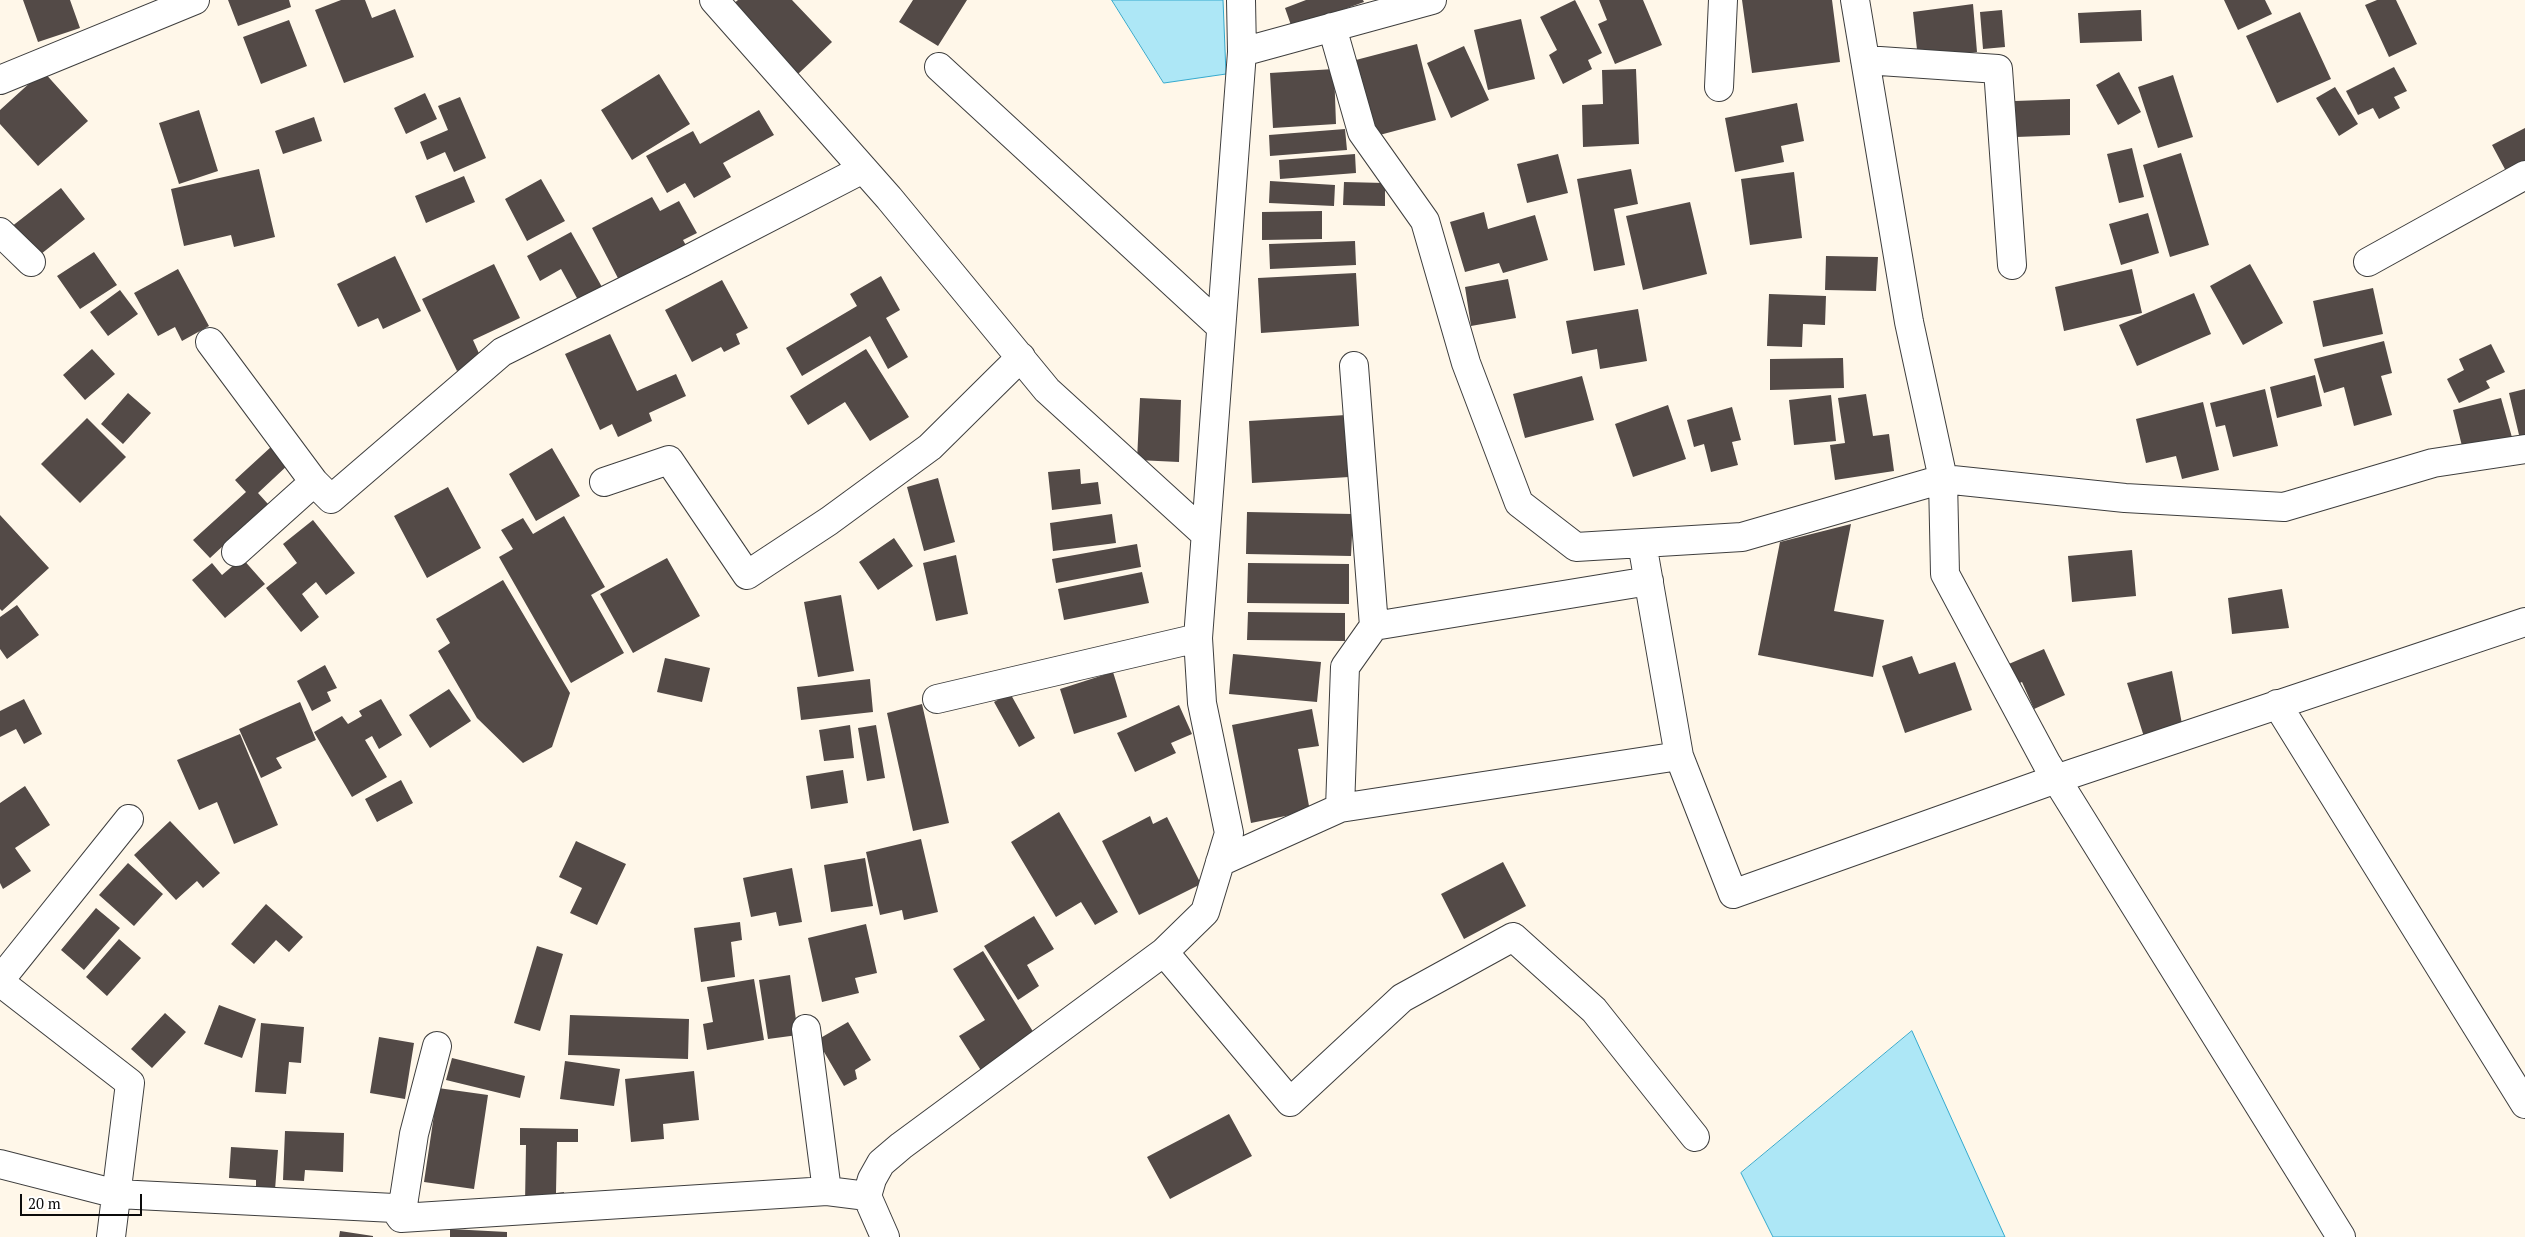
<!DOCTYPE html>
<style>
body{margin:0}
#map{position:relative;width:2525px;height:1237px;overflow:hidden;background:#fff7e9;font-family:"PT Serif",serif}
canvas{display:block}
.scale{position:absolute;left:20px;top:1194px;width:122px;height:22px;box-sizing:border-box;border:2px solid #0b0b0b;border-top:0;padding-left:6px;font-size:15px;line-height:18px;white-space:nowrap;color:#0b0b0b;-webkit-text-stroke:4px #fff;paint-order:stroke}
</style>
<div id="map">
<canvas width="2525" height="1237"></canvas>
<div class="scale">20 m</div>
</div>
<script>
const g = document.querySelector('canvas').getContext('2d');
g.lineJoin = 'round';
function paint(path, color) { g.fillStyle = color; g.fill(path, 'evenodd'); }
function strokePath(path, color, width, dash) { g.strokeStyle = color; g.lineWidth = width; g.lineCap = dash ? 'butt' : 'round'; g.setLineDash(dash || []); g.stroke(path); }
const water = new Path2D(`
 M 1112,0 L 1223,0 L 1226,74 L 1164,83 Z
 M 1912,1031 L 2005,1237 L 1773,1237 L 1741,1173 Z`);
paint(water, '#ade7f6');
strokePath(water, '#34a9ce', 1);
paint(new Path2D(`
 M 23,0 L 70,0 L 80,28 L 38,42 Z
 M 228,0 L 289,0 L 291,7 L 238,26 Z
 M 341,0 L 365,0 L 372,18 L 395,9 L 414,57 L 344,83 L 315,10 Z
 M 738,0 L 792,0 L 832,42 L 798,74 L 732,5 Z
 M 913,0 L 967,0 L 938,46 L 899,22 Z
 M 1306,0 L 1363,0 L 1364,2 L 1292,28 L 1285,8 Z
 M 1575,0 L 1602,53 L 1588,60 L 1592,69 L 1563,84 L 1549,55 L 1557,50 L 1540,17 Z
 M 1599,0 L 1643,0 L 1662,45 L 1615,64 L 1598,24 L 1607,20 Z
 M 1742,0 L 1832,0 L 1840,62 L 1752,73 Z
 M 2224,0 L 2265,0 L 2272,14 L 2238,30 Z
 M 2377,0 L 2396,0 L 2417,44 L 2389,57 L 2365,5 Z
 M 1973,4 L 1977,52 L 1918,59 L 1913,12 Z
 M 2002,10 L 2005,47 L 1983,49 L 1980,12 Z
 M 2141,10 L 2142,41 L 2080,43 L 2078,13 Z
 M 2300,12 L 2331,79 L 2277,103 L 2246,36 Z
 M 1521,19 L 1535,79 L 1488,90 L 1474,30 Z
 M 289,20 L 307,66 L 261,84 L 243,37 Z
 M 1417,44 L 1436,120 L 1372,137 L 1352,61 Z
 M 1464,46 L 1489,100 L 1451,118 L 1427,63 Z
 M 2394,67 L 2407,91 L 2394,97 L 2400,108 L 2379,119 L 2373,108 L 2358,115 L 2346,91 Z
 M 1334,69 L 1336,124 L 1273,128 L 1270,73 Z
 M 1636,69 L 1639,144 L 1583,147 L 1582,105 L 1603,104 L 1602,70 Z
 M 43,71 L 88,121 L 38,166 L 0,124 L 0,110 Z
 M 2119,72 L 2141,112 L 2118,125 L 2096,85 Z
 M 659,74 L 690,124 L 632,160 L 601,110 Z
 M 2173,75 L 2193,137 L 2158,148 L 2138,87 Z
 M 2335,87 L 2358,124 L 2339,136 L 2316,98 Z
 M 425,93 L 437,119 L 406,134 L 394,108 Z
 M 460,97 L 486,158 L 454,172 L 445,152 L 427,160 L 420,142 L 448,130 L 438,106 Z
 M 2070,99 L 2070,135 L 2016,137 L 2015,101 Z
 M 1797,103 L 1804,141 L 1781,146 L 1784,162 L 1735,172 L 1725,118 Z
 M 199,110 L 218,171 L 179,184 L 159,123 Z
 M 759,110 L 774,135 L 723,163 L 731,177 L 694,198 L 685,183 L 667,193 L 646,156 L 693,131 L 700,144 Z
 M 314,117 L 322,141 L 283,154 L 275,131 Z
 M 2525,128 L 2525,163 L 2507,173 L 2492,145 Z
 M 1345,129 L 1347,150 L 1270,156 L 1269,135 Z
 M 2132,148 L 2144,197 L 2119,203 L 2107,154 Z
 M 2181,153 L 2209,245 L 2170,257 L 2143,165 Z
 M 1355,154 L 1356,173 L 1280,179 L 1279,160 Z
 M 1558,154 L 1568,193 L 1527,203 L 1517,164 Z
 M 259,169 L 275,237 L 234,247 L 231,235 L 184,246 L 171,189 Z
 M 1631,169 L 1638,204 L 1614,209 L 1625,265 L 1594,271 L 1577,179 Z
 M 1794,172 L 1802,238 L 1750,245 L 1741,179 Z
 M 464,176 L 475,202 L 426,223 L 415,196 Z
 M 541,179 L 565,221 L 527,241 L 505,199 Z
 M 1270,181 L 1335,185 L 1334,206 L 1269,203 Z
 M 1344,182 L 1385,183 L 1385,206 L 1343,205 Z
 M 61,188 L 85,219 L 36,258 L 11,227 Z
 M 652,197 L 660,211 L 679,201 L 697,233 L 683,240 L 688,249 L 621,284 L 592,228 Z
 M 1690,202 L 1707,274 L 1643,290 L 1626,216 Z
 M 1322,211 L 1322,239 L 1262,240 L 1262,212 Z
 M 1484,212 L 1488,229 L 1535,215 L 1548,260 L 1503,273 L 1499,263 L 1465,272 L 1450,222 Z
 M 2148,213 L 2159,253 L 2121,265 L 2109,224 Z
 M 571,232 L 602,287 L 578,300 L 561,269 L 540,281 L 527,256 Z
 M 1355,241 L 1356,265 L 1270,269 L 1269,244 Z
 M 94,252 L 117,285 L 80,309 L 57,276 Z
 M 395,256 L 421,311 L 383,329 L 378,318 L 358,327 L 337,284 Z
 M 1826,256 L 1878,257 L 1876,291 L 1825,290 Z
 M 494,264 L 520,318 L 473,340 L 482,360 L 457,371 L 422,299 Z
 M 2250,264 L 2283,323 L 2243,345 L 2210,286 Z
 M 178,269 L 209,326 L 182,341 L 175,327 L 158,336 L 134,293 Z
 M 2132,269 L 2142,313 L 2064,331 L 2055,287 Z
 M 1356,273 L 1359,326 L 1261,333 L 1258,278 Z
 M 881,276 L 900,310 L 886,318 L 908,357 L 888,369 L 870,336 L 802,376 L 786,348 L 857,306 L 850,294 Z
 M 1508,279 L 1516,318 L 1471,326 L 1465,287 Z
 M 722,280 L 748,328 L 736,334 L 740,344 L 724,352 L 721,347 L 692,362 L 665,310 Z
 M 2373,288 L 2383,334 L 2323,347 L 2313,301 Z
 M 120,290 L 138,314 L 108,336 L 90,312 Z
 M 2194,293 L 2211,334 L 2137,366 L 2119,325 Z
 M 1769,294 L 1826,296 L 1825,325 L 1803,324 L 1802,347 L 1767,346 Z
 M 1638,309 L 1647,361 L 1600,369 L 1597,349 L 1572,354 L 1566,321 Z
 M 610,334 L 637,391 L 676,374 L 686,396 L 649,413 L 652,421 L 618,437 L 612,424 L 600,430 L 565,354 Z
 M 2384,341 L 2392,373 L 2381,376 L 2392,415 L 2354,426 L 2344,387 L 2324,393 L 2314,359 Z
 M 2491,344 L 2505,372 L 2486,381 L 2490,388 L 2459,403 L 2447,379 L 2464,370 L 2459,359 Z
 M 92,349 L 115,374 L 85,400 L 63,375 Z
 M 866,349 L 909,417 L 870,441 L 845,402 L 808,425 L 790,396 Z
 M 1843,358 L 1844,388 L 1770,390 L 1770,359 Z
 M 2315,375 L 2322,406 L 2277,418 L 2270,387 Z
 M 1582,376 L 1594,420 L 1525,438 L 1513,394 Z
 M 2265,389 L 2278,446 L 2233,457 L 2225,425 L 2216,427 L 2210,403 Z
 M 2525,389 L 2525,438 L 2520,439 L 2509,393 Z
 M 128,393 L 151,413 L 123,444 L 101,424 Z
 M 1866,394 L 1873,436 L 1889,434 L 1894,471 L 1835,480 L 1830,445 L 1845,443 L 1838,398 Z
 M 1831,395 L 1836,441 L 1794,445 L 1789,400 Z
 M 1140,398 L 1181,400 L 1179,462 L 1137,460 Z
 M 2501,398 L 2513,441 L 2462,446 L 2453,410 Z
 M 2203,402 L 2219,470 L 2182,479 L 2176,456 L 2146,463 L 2136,419 Z
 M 1668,405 L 1686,459 L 1633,477 L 1615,424 Z
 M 1732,407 L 1741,440 L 1732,442 L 1738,465 L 1711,472 L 1704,444 L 1694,447 L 1687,420 Z
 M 1346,415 L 1349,477 L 1252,483 L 1249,421 Z
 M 87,418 L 126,457 L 80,503 L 41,464 Z
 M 272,446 L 289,464 L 258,493 L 268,504 L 210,558 L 193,540 L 246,492 L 235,480 Z
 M 552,448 L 580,496 L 536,521 L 509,474 Z
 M 1080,469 L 1081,484 L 1098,482 L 1101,504 L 1052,510 L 1048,472 Z
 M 938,478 L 955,542 L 924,551 L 907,487 Z
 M 448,487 L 481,548 L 427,578 L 394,516 Z
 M 1247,512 L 1353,514 L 1351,556 L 1246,554 Z
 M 1112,514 L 1116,543 L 1053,551 L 1050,523 Z
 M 0,515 L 49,568 L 2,611 L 0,609 Z
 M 564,516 L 605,587 L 591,595 L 624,653 L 571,683 L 499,557 L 513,549 L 501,530 L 523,518 L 533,534 Z
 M 313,520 L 355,573 L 326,595 L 316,582 L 302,594 L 319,617 L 301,632 L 266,588 L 297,563 L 283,544 Z
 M 1851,524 L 1834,611 L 1884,620 L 1873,677 L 1758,655 L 1780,542 Z
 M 894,538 L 913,566 L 878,590 L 859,562 Z
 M 1137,544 L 1141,567 L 1056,583 L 1052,559 Z
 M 2132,550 L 2136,596 L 2072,602 L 2068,556 Z
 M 956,555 L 968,614 L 936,621 L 923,563 Z
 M 242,558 L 265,584 L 225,618 L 192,580 L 212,563 L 222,575 Z
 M 667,558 L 700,616 L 633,653 L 600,594 Z
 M 1248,563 L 1349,564 L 1349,604 L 1247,603 Z
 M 1142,572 L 1149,603 L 1064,620 L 1058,589 Z
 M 503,580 L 570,693 L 552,747 L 523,763 L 477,718 L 438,651 L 450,643 L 436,619 Z
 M 2282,589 L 2289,628 L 2232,634 L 2228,598 Z
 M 841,595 L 854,671 L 818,677 L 804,602 Z
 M 17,605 L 39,635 L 7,659 L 0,649 L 0,617 Z
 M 1248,612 L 1345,613 L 1345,641 L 1247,640 Z
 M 2044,649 L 2065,695 L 2034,709 L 2022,682 L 2013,686 L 2004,666 Z
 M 1233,654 L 1321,662 L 1317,702 L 1229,694 Z
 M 1912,656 L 1919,674 L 1955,662 L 1972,710 L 1905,733 L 1882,666 Z
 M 665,658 L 710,668 L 702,702 L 657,692 Z
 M 325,665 L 337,688 L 327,692 L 331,701 L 312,711 L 297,681 Z
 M 2172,671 L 2182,724 L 2145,740 L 2127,683 Z
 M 1113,672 L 1127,717 L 1074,734 L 1060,689 Z
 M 870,679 L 873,712 L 801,720 L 797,687 Z
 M 449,689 L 471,721 L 430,748 L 409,715 Z
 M 1010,693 L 1035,738 L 1019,747 L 994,702 Z
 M 24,699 L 42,734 L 24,744 L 16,729 L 0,737 L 0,711 Z
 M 381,699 L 402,735 L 379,749 L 372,736 L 365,740 L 387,777 L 352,797 L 314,732 L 342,716 L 348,724 L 362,716 L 359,711 Z
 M 300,702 L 316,740 L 276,758 L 282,768 L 261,778 L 239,729 Z
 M 922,704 L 949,823 L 913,831 L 887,713 Z
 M 1179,705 L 1192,734 L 1171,743 L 1176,753 L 1135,772 L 1117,733 Z
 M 1312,709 L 1319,746 L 1298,749 L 1310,811 L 1251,823 L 1232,725 Z
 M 850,725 L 854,758 L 824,761 L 819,730 Z
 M 876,725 L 885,778 L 867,781 L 858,728 Z
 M 240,734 L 278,825 L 234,844 L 217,802 L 199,810 L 177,760 Z
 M 843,770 L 848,803 L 811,809 L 806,776 Z
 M 401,780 L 413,803 L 377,822 L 365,799 Z
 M 25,786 L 50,825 L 15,848 L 31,871 L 3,889 L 0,883 L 0,803 Z
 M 1059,812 L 1118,912 L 1095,925 L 1081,902 L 1056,917 L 1011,842 Z
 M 1150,816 L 1153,824 L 1167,817 L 1201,884 L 1139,915 L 1102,841 Z
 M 170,821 L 220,873 L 203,888 L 197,881 L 176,900 L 134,855 Z
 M 921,839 L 938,912 L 904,920 L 902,910 L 880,915 L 866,852 Z
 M 576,841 L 626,864 L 597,925 L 570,913 L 582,888 L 559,877 Z
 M 865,858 L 873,906 L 831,912 L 824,865 Z
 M 1503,862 L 1526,906 L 1464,939 L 1441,894 Z
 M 128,863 L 163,894 L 134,926 L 99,895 Z
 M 792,868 L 802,922 L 779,926 L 776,912 L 751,917 L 743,878 Z
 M 266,904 L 303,937 L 289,952 L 276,940 L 254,964 L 231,944 Z
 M 96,908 L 120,928 L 84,970 L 61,950 Z
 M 1034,916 L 1054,949 L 1027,965 L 1039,986 L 1018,1000 L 984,946 Z
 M 740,922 L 742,940 L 731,942 L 735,977 L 701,982 L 694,928 Z
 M 866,924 L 877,973 L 855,978 L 859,993 L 822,1002 L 808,938 Z
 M 119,939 L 141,958 L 107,996 L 86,977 Z
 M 537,946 L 563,954 L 540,1031 L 514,1023 Z
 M 983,951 L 1037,1038 L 982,1072 L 959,1036 L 985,1020 L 953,969 Z
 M 790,975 L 798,1035 L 768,1039 L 759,980 Z
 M 754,979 L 764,1040 L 707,1050 L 703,1024 L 713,1022 L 707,987 Z
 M 219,1005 L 256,1019 L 242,1058 L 204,1044 Z
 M 165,1013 L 186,1032 L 152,1068 L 131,1049 Z
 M 570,1015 L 689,1019 L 688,1059 L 568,1055 Z
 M 848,1022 L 871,1060 L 855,1070 L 857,1079 L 844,1086 L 817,1040 Z
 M 261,1023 L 304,1027 L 301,1063 L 289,1062 L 286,1094 L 255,1092 Z
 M 379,1037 L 414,1043 L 405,1099 L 370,1093 Z
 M 452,1058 L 525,1076 L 520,1098 L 446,1080 Z
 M 565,1061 L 620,1069 L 614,1106 L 560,1099 Z
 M 694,1071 L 699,1120 L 663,1124 L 664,1139 L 631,1142 L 625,1079 Z
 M 438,1088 L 488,1095 L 474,1189 L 424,1182 Z
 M 1229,1114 L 1252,1156 L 1170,1199 L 1147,1157 Z
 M 520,1128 L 578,1129 L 578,1142 L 557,1142 L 556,1193 L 564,1192 L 564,1204 L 525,1203 L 526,1145 L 520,1145 Z
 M 285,1131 L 344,1133 L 343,1172 L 305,1170 L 304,1181 L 283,1180 Z
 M 231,1147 L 278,1150 L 275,1190 L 256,1190 L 256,1180 L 229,1178 Z
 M 450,1229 L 507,1232 L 507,1237 L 450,1237 Z
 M 340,1231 L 373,1236 L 373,1237 L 339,1237 Z`), '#534a47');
const minor = new Path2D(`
 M 714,0 L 889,198 L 1047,390 L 1205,534
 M 1855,0 L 1909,322 L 1943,479 L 1945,574 L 2047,764 L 2341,1237
 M 1332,27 L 1362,132 L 1425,221 L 1466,363 L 1519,503 L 1576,547 L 1742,537 L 1943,479 L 2125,498 L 2284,507 L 2433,463 L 2525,449
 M 1242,52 L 1432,0
 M 1865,60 L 1998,69 L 2012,265
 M 939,67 L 1220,326
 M 0,80 L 195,0
 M 1719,87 L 1723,0
 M 0,232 L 31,262
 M 2368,262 L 2525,175
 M 210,342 L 314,482 L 331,499 L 502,352 L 683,262 L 863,169
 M 604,482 L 669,460 L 747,575 L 829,521 L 930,447 L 1021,357
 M 1642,543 L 1679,756 L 1733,894 L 2056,779 L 2525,622
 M 236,552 L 314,482
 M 1374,626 L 1649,581
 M 937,699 L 1198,638
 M 2277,704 L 2525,1104
 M 1340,808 L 1345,667 L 1374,626 L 1354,366
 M 1220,862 L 1340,808 L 1679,756
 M 1164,952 L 1290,1102 L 1402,998 L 1513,937 L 1594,1010 L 1695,1137
 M 0,980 L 129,819
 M 0,982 L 130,1083 L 111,1237
 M 806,1029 L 827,1191
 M 0,1164 L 117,1194 L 394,1208 L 401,1218 L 827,1191 L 867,1196
 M 401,1218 L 414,1134 L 437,1046
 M 885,1237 L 867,1196 L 872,1179 L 881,1163 L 901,1146 L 1164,952 L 1205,912 L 1229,833 L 1202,703 L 1198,638 L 1242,52 L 1241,0`);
strokePath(minor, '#3e3e3e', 30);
strokePath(minor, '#fff', 28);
</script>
